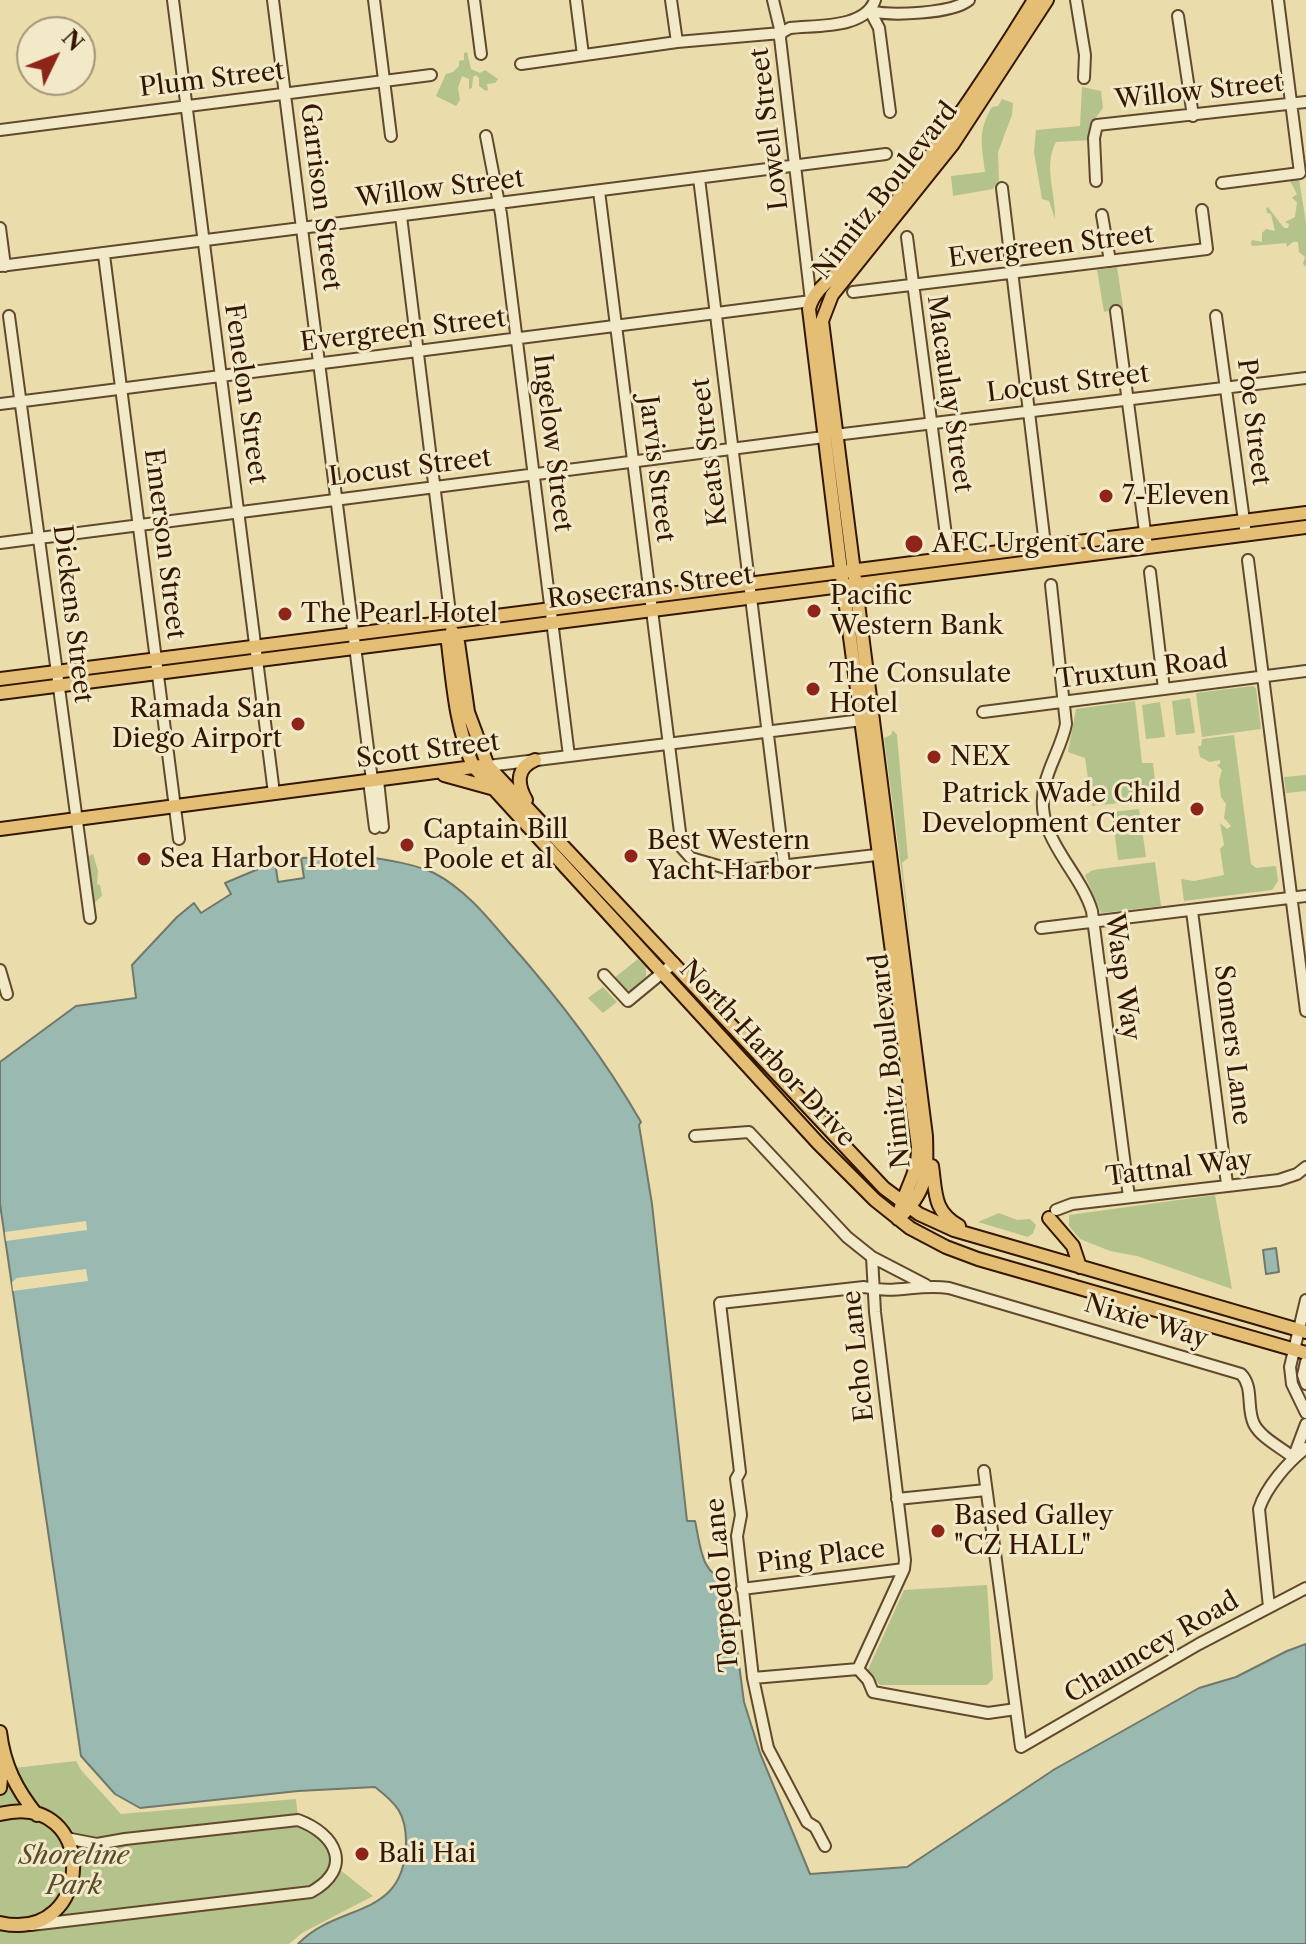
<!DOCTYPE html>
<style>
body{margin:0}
#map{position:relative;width:1306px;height:1944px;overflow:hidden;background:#eaddab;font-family:"Libre Caslon Text",serif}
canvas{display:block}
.north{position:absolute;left:16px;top:16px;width:80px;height:80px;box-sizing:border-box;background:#f1e9c8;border:2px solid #a59578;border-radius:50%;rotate:47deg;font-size:22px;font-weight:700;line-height:32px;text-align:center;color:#341601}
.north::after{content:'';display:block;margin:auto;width:28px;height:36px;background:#8f2418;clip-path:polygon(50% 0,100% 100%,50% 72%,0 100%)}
</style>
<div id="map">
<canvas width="1306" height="1944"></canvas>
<div class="north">N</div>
</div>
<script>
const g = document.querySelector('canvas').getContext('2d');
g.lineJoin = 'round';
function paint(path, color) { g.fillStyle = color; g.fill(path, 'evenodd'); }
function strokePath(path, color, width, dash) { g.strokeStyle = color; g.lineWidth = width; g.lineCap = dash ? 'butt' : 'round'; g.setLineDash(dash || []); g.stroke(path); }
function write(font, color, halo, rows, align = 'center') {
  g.font = font + ' "Libre Caslon Text",serif'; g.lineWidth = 6; g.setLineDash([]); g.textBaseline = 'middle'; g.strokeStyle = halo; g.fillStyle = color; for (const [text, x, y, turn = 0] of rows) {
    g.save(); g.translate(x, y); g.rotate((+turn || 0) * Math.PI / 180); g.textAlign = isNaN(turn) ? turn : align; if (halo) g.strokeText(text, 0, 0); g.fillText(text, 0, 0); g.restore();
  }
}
paint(new Path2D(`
 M 467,52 L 471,69 L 480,73 L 485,70 L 498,79 L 495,83 L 487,84 L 488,90 L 486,91 L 479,86 L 479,78 L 476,75 L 473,77 L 472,88 L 469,89 L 469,79 L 462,76 L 458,88 L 460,100 L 456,106 L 436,96 L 446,74 L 453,72 L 459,66 L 459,61 L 464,60 L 464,53 Z
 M 1082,87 L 1101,91 L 1103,108 L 1094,120 L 1092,140 L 1056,142 C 1043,166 1056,193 1055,219 L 1049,201 L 1042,199 L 1034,152 L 1036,130 L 1080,126 Z
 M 1002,99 L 1013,103 L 1012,115 L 998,152 L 999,180 L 993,189 L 953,196 L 951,176 L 985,172 C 982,144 977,132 992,107 L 998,106 Z
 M 1296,176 L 1299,179 L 1306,223 L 1306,267 L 1303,264 L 1305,257 L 1299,252 L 1298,242 L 1293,242 L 1287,247 L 1286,243 L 1252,246 L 1251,243 L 1252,240 L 1262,242 L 1262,233 L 1266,229 L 1275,231 L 1271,214 L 1267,213 L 1266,208 L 1268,207 L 1284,228 L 1288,228 L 1289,224 L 1285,222 L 1295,217 L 1297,202 L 1292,198 L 1297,194 L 1289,179 Z
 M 1117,267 L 1123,307 L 1104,312 L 1097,270 Z
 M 1253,686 L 1256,688 L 1261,729 L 1202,737 L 1196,693 Z
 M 1190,698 L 1195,733 L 1176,735 L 1172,701 Z
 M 1135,701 L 1142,763 L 1153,763 L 1157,799 L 1148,800 L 1145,790 L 1139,790 L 1138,801 L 1092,806 L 1085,758 L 1068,752 L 1076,709 Z
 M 1160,702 L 1165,737 L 1146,739 L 1142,705 Z
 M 893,730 L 897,735 L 908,858 L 902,863 L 912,951 L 884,738 L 891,735 Z
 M 1234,735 L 1251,864 L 1256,868 L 1276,866 L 1278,881 L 1272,890 L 1184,901 L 1181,879 L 1194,881 L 1224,875 L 1220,849 L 1224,845 L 1220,823 L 1227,829 L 1231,826 L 1224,818 L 1226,804 L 1221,797 L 1219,781 L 1222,770 L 1217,765 L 1220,764 L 1220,760 L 1210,762 L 1200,757 L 1198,746 L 1201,746 L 1202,739 Z
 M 1306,775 L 1306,791 L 1286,793 L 1284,777 Z
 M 1139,809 L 1146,857 L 1118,860 L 1112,812 Z
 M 93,854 L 98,871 L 97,884 L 100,885 L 102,896 L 93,904 L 87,857 Z
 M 1155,862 L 1161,906 L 1101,913 L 1085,875 L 1093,870 Z
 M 638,959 L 646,967 L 646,976 L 632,990 L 625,991 L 613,979 Z
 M 603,987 L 617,1002 L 603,1013 L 588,998 Z
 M 1215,1195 L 1232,1289 L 1137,1256 L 1110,1251 L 1080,1239 L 1069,1226 L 1069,1215 Z
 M 999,1213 L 1017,1220 L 1030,1219 L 1036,1225 L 1033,1233 L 1028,1237 L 978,1222 Z
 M 987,1585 L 993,1679 L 987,1685 L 880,1685 L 867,1672 L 904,1590 Z
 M 76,1761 L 81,1770 L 121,1814 L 296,1799 L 298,1818 L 318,1828 L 339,1869 L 373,1896 L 302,1933 L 289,1944 L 0,1944 L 0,1796 L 5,1769 Z`), '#b4c28b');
const water = new Path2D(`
 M 362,856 C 385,860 412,863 434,873 C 463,888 485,914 506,939 C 556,995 603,1056 641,1122 L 639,1125 L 652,1204 L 687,1521 L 695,1521 C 701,1547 700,1573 728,1582 L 744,1702 L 760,1753 L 810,1874 L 907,1867 L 1055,1769 L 1199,1688 L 1236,1677 L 1287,1651 L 1306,1644 L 1306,1944 L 298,1944 C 339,1901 405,1921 406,1842 C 406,1814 397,1804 375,1787 L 298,1791 L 140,1808 L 115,1794 L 81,1756 L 0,1204 L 0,1062 L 76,1006 L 136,998 L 132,965 L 177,917 L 194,903 L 201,913 L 231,894 L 225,883 L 275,862 L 278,882 L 304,878 L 301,858 Z
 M 1276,1248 L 1279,1272 L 1266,1274 L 1263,1250 Z`);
paint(water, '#9abab1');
strokePath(water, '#71786b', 2);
paint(new Path2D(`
 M 86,1221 L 87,1230 L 6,1241 L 5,1232 Z
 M 86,1269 L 88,1281 L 13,1291 L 12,1282 L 17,1278 Z`), '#eaddab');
const minor = new Path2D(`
 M 173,0 L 274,793
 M 273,0 L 372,780
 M 374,0 L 391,136
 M 474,0 L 481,54
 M 576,0 L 583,55
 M 671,0 L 677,42
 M 1076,0 L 1085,55 L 1084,78
 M 870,11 L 879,28 L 890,112
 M 870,11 C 891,16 952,14 969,0
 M 1178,16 L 1193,116
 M 521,64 L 677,42 L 781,33 L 790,28 C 816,25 865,29 875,0
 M 0,130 L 431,75
 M 486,136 L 501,214 L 569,756
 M 699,178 L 784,864
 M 1096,181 L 1094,138 L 1097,125 L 1306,102
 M 1222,183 L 1300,173 L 1278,0
 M 1002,188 L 1046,553
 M 599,191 L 682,848 L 691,858 L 736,871 L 885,854
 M 1102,215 L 1110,261
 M 401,216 L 451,621
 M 0,228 L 5,266
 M 907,237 L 949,558
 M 104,255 L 179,839
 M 0,266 L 886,154
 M 853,292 L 1207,249 L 1202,210
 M 1116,311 L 1147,547
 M 9,316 L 90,918
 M 1216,316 L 1245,528
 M 0,404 L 811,301 L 780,38 L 781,33 L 773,0
 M 835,435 L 1306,378
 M 0,543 L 824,437
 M 1248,560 L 1306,1011
 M 1150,572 L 1164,689
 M 1051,585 L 1066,724 C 1062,745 1050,763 1045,784 C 1032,836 1078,866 1092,911 L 1129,1197
 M 983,712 L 1306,671
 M 488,766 L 862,720
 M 378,780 L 383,827
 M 369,781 L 375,828
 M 1192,911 L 1227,1184
 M 1041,928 L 1306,896
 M 0,970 L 7,994
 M 604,975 L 628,1001 L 674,963
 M 695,1136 L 749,1132 L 847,1237 L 872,1257 L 875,1312 L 905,1560 L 904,1569 L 858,1669
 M 1056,1210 L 1072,1204 L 1279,1180 L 1297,1174 L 1306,1167
 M 872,1257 L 926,1285
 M 1306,1300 L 1290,1367 L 1292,1384 L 1306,1413
 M 1306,1362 L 1303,1375 L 1306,1384
 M 1294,1456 L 1306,1424
 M 984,1471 L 1021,1747 L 1199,1644 L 1306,1588
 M 897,1499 L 986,1490
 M 742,1589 L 904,1569
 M 1269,1607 L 1259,1509 C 1266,1487 1288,1462 1306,1448
 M 753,1678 L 858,1669 L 868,1680 L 873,1692 L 988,1713 L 1016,1709
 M 825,1846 L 815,1827 L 807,1822 L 768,1748 L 753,1678 L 737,1536 L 741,1515 L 736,1479 L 740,1472 L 720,1303 L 864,1287 C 896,1295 918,1283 949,1288 L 1241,1374 C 1254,1387 1246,1408 1254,1424 C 1261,1438 1282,1448 1294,1458
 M 31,1925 L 311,1892 C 354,1868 336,1834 298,1820 L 125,1839 L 97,1844 L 66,1838`);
const major = new Path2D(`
 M 452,631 L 458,642 L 468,712 L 488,766 L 884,1188 L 919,1214 L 954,1230 L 1306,1332
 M 453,635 L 448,643 C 453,685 456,727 473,766 L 818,1143 L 875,1200 L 910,1228 L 946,1247 L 978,1259 L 1306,1353
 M 0,679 L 1306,513
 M 0,693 L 1306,527
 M 444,775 L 491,788
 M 526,800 C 517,784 516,768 535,760
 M 0,829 L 481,766
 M 932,1166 C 936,1193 933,1211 959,1226
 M 1049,1218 L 1073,1246 L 1080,1267
 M 898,1219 C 928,1191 927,1173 926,1136 L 822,321 L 832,295 L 953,144 L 1047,0
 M 898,1219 C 902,1193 919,1174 918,1147 L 840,562 L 809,309 C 814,287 839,274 852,258 C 919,175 979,90 1034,0
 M 0,1732 C 4,1765 16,1789 37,1815
 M 0,1788 L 3,1760
 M 0,1814 C 99,1789 96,1944 0,1923`);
strokePath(minor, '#62482c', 14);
strokePath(major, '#341601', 16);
strokePath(minor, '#f1e9c8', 10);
strokePath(major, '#e5be76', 12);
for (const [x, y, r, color] of [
 [1106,496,8,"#8f2418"],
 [914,544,10,"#8f2418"],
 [814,611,8,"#8f2418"],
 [285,614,8,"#8f2418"],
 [813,689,8,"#8f2418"],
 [298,724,8,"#8f2418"],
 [934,757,8,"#8f2418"],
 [1197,809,8,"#8f2418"],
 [407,845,8,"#8f2418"],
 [631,856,8,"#8f2418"],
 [144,859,8,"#8f2418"],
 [938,1531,8,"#8f2418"],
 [362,1854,8,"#8f2418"]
]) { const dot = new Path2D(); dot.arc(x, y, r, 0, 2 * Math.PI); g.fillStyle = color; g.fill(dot); strokePath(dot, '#f1e9c8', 3); }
write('26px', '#341601', '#f1e9c8', [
 ["Plum Street",212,80,-7],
 ["Willow Street",1199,92,-6],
 ["Lowell Street",770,129,-97],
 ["Willow Street",440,189,-7],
 ["Nimitz Boulevard",886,191,-52],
 ["Garrison Street",320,197,83],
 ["Evergreen Street",1051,247,-7],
 ["Evergreen Street",403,331,-7],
 ["Locust Street",1068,384,-7],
 ["Fenelon Street",245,394,82],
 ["Macaulay Street",949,394,82],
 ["Poe Street",1253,422,83],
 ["Ingelow Street",552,443,83],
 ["Keats Street",710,452,-97],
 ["Locust Street",410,468,-7],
 ["Jarvis Street",656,469,83],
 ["Emerson Street",164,544,83],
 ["Rosecrans Street",650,588,-7],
 ["Dickens Street",72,614,83],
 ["Truxtun Road",1142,670,-7],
 ["Scott Street",428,751,-7],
 ["Wasp Way",1122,977,82],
 ["Somers Lane",1232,1045,83],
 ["North Harbor Drive",767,1054,47],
 ["Nimitz Boulevard",891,1061,-96],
 ["Tattnal Way",1179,1169,-7],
 ["Nixie Way",1146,1322,17],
 ["Echo Lane",859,1356,-96],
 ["Ping Place",821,1557,-7],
 ["Torpedo Lane",723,1585,-95],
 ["Chauncey Road",1152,1648,-30]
]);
write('26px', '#341601', '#f1e9c8', [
 ["7-Eleven",1122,496],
 ["AFC Urgent Care",932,544],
 ["Pacific",830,596],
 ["Western Bank",830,626],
 ["The Pearl Hotel",301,614],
 ["The Consulate",829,674],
 ["Hotel",829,704],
 ["Ramada San",282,709,"right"],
 ["Diego Airport",282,739,"right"],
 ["NEX",950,757],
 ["Patrick Wade Child",1181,794,"right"],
 ["Development Center",1181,824,"right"],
 ["Captain Bill",423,830],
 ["Poole et al",423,860],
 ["Best Western",647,841],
 ["Yacht Harbor",647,871],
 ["Sea Harbor Hotel",160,859],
 ["Based Galley",954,1516],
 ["\"CZ HALL\"",954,1546],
 ["Bali Hai",378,1854]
], 'left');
write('italic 26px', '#5a4a2a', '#f1e9c8', [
 ["Shoreline",74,1856],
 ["Park",74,1886]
]);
</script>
